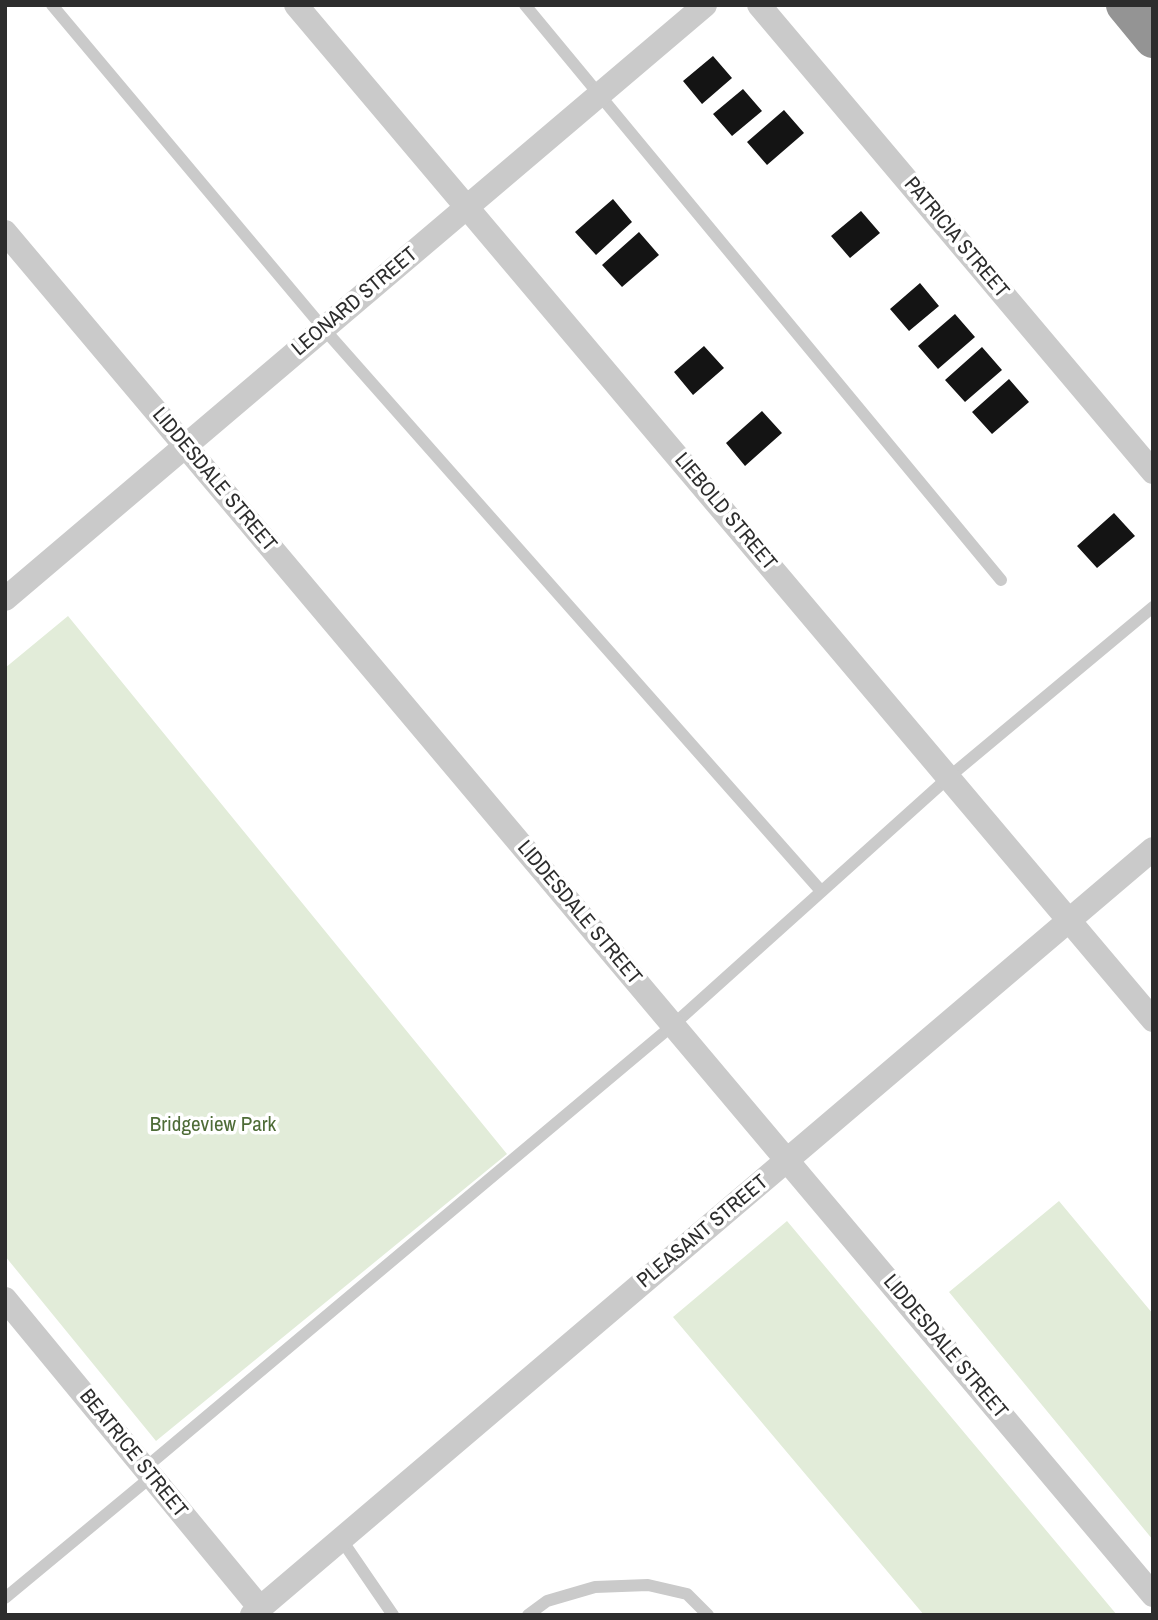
<!DOCTYPE html>
<style>
body{margin:0}
#map{position:relative;width:1158px;height:1620px;overflow:hidden;background:#fff;font-family:"Archivo Narrow",sans-serif}
canvas{display:block}
.frame{position:absolute;inset:0;border:7px solid #2d2d2d;pointer-events:none}
</style>
<div id="map">
<canvas width="1158" height="1620"></canvas>
<div class="frame"></div>
</div>
<script>
const g = document.querySelector('canvas').getContext('2d');
g.lineJoin = 'round';
function paint(path, color) { g.fillStyle = color; g.fill(path, 'evenodd'); }
function strokePath(path, color, width, dash) { g.strokeStyle = color; g.lineWidth = width; g.lineCap = dash ? 'butt' : 'round'; g.setLineDash(dash || []); g.stroke(path); }
function write(font, color, halo, rows, align = 'center') {
  g.font = font + ' "Archivo Narrow",sans-serif'; g.lineWidth = 7; g.setLineDash([]); g.textBaseline = 'middle'; g.strokeStyle = halo; g.fillStyle = color; for (const [text, x, y, turn = 0] of rows) {
    g.save(); g.translate(x, y); g.rotate((+turn || 0) * Math.PI / 180); g.textAlign = isNaN(turn) ? turn : align; if (halo) g.strokeText(text, 0, 0); g.fillText(text, 0, 0); g.restore();
  }
}
paint(new Path2D(`
 M 68,616 L 507,1154 L 156,1441 L 5,1256 L 5,668 Z
 M 1059,1201 L 1153,1314 L 1153,1540 L 949,1292 Z
 M 787,1221 L 1117,1615 L 924,1615 L 673,1317 Z`), '#e2ecd9');
paint(new Path2D(`
 M 713,56 L 732,78 L 702,104 L 683,81 Z
 M 743,89 L 762,111 L 732,136 L 713,114 Z
 M 784,110 L 804,133 L 767,165 L 747,142 Z
 M 613,199 L 632,222 L 596,255 L 575,232 Z
 M 861,211 L 880,233 L 850,258 L 831,236 Z
 M 639,232 L 659,255 L 622,287 L 602,265 Z
 M 920,283 L 939,306 L 909,331 L 890,309 Z
 M 955,314 L 975,337 L 938,369 L 918,346 Z
 M 704,346 L 724,368 L 693,395 L 674,372 Z
 M 982,347 L 1002,370 L 965,402 L 945,380 Z
 M 1009,379 L 1029,402 L 992,434 L 972,412 Z
 M 762,411 L 782,433 L 745,466 L 726,443 Z
 M 1114,513 L 1135,536 L 1097,568 L 1077,546 Z`), '#141414');
strokePath(new Path2D(`
 M 52,5 L 324,329 L 821,891
 M 525,5 L 1001,580
 M 145,1468 L 673,1025 L 949,777 L 1153,607
 M 341,1539 L 393,1615
 M 5,1598 L 151,1477
 M 528,1615 L 547,1601 L 595,1587 L 648,1585 L 687,1594 L 708,1615`), '#cacaca', 12);
strokePath(new Path2D(`
 M 296,5 L 1153,1020
 M 759,5 L 1153,472
 M 5,232 L 1153,1595
 M 5,599 L 705,5
 M 5,1299 L 260,1608
 M 252,1615 L 1153,849`), '#cacaca', 24);
strokePath(new Path2D(`
 M 1125,5 L 1153,39`), '#949494', 38);
write('21px', '#2d2d2d', '#fff', [
 ["PATRICIA STREET",956,238,50],
 ["LEONARD STREET",355,302,-40],
 ["LIDDESDALE STREET",214,480,50],
 ["LIEBOLD STREET",725,512,50],
 ["LIDDESDALE STREET",579,913,50],
 ["PLEASANT STREET",703,1232,-40],
 ["LIDDESDALE STREET",945,1347,50],
 ["BEATRICE STREET",133,1454,51]
]);
write('21px', '#4e6c37', '#fff', [
 ["Bridgeview Park",213,1125]
]);
</script>
